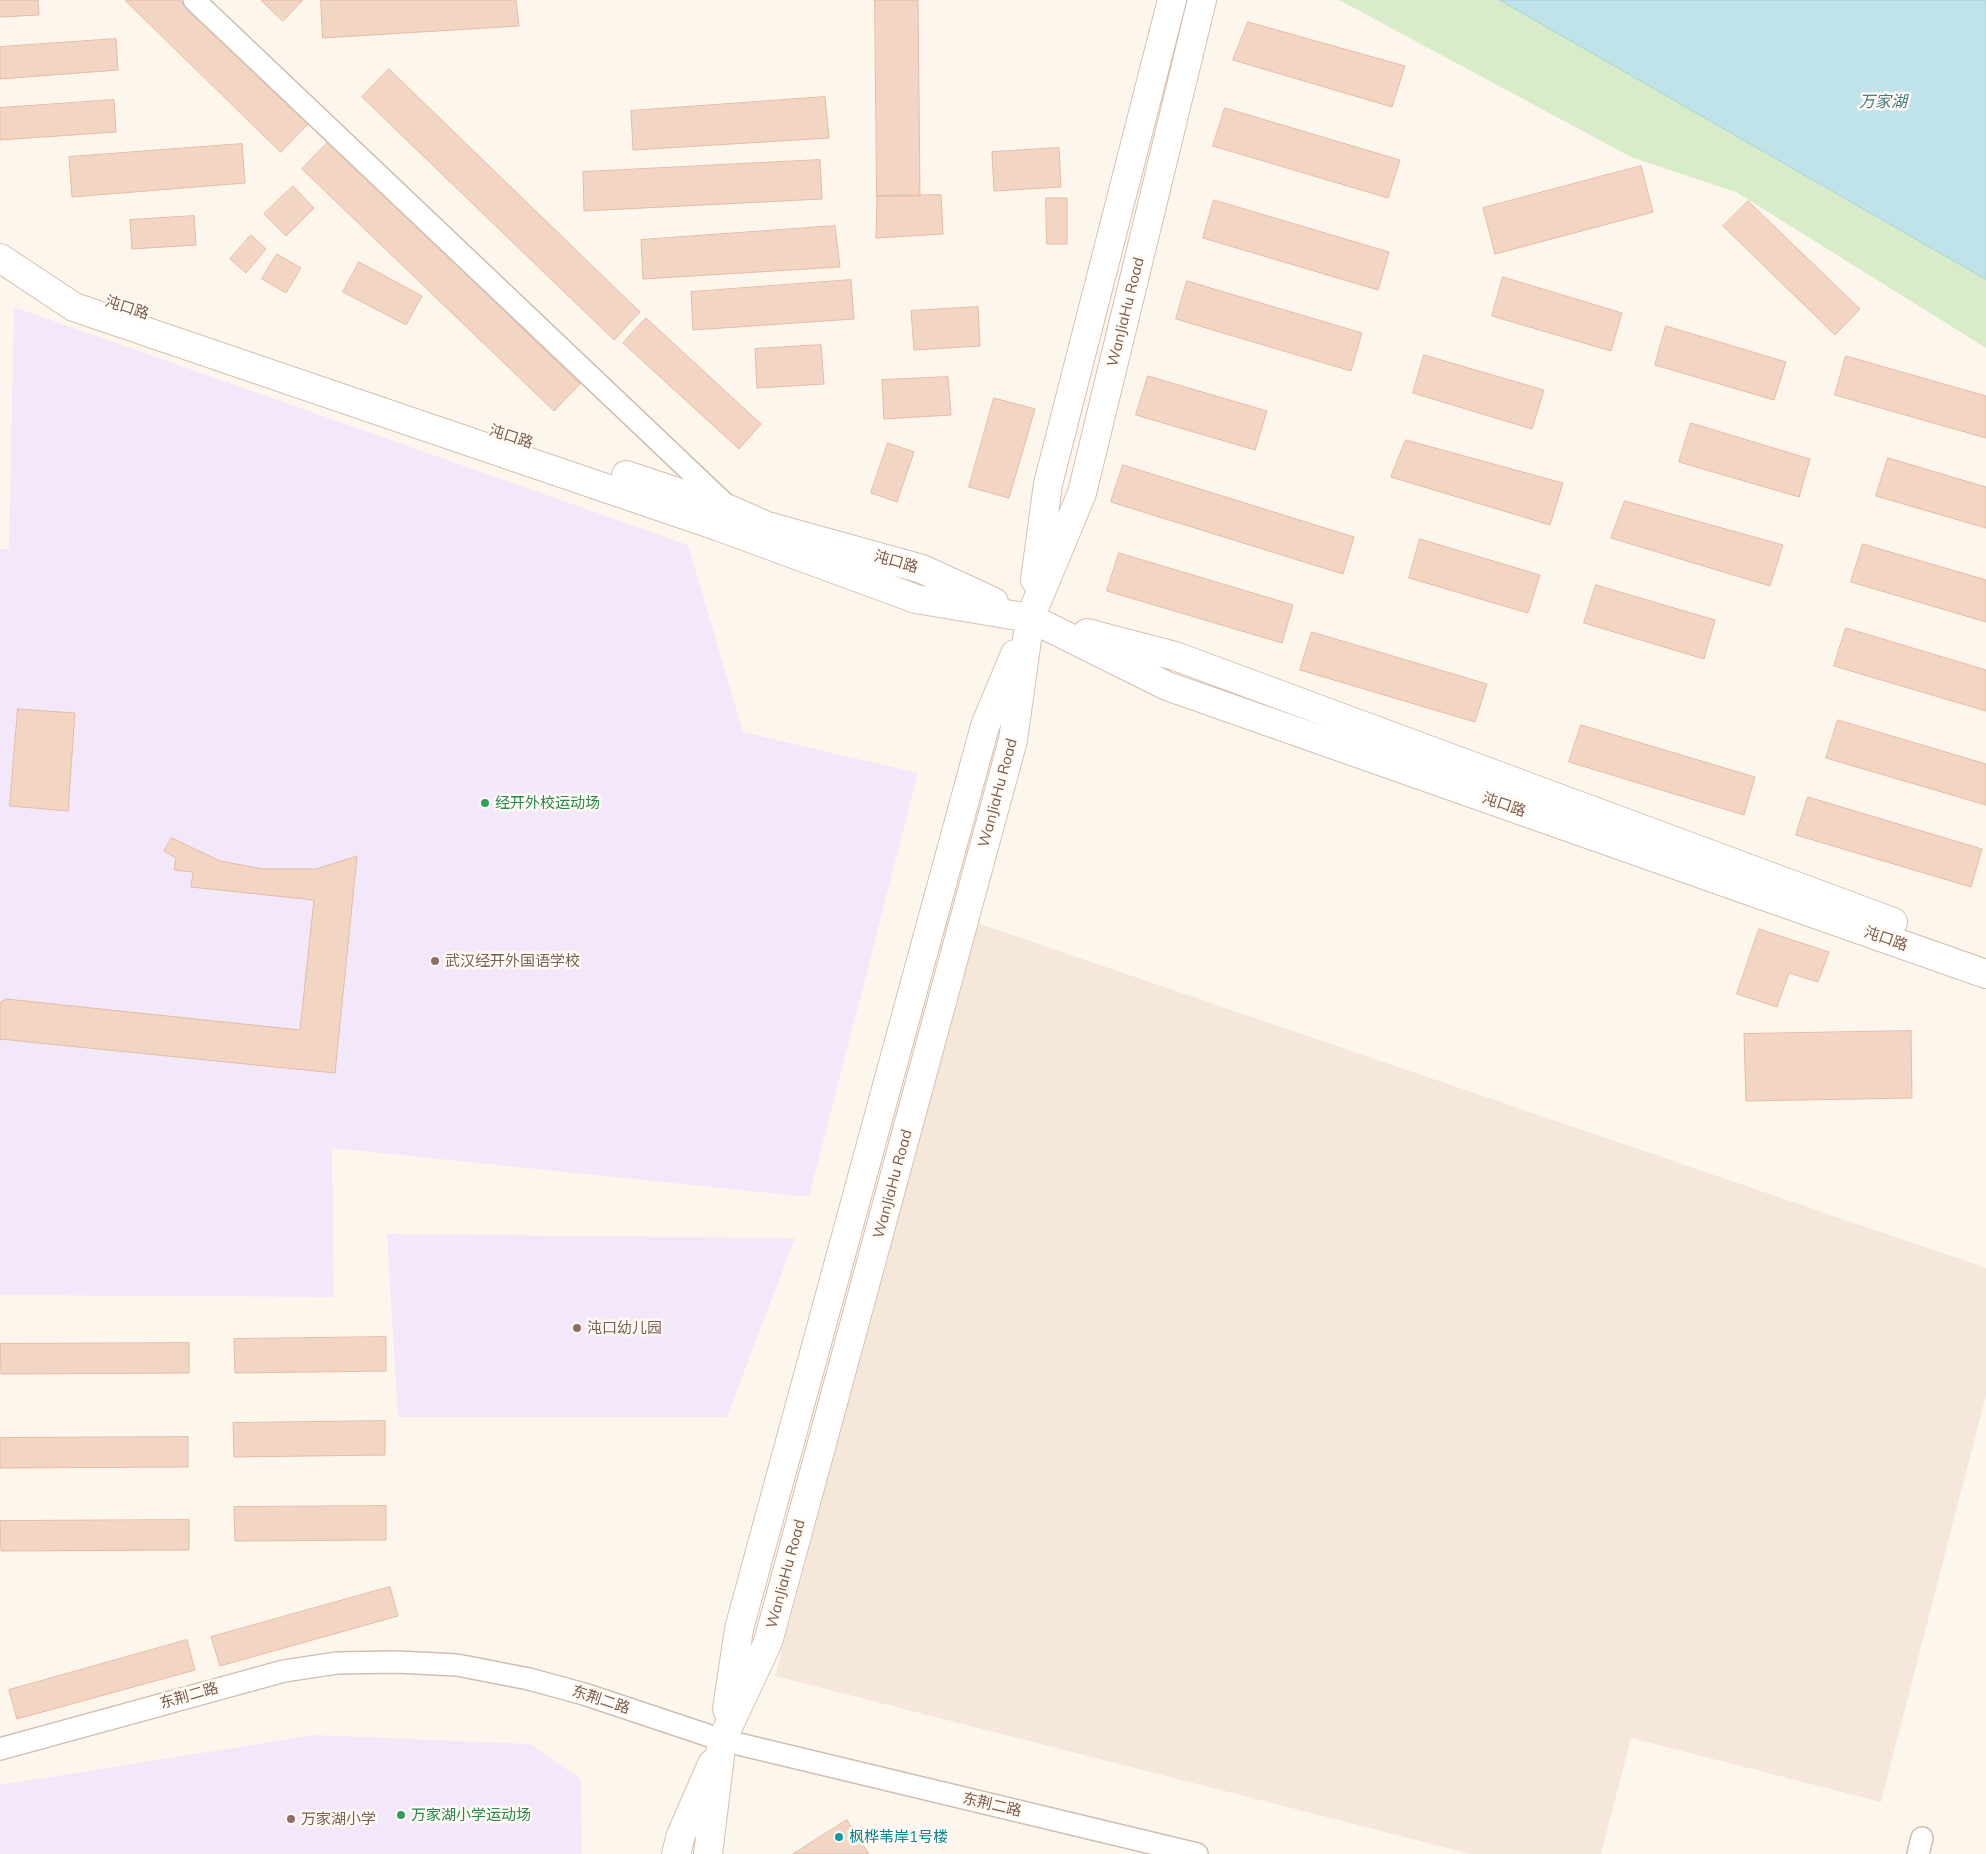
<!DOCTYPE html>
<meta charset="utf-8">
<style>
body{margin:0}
canvas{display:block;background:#fdf6ec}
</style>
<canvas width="1986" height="1854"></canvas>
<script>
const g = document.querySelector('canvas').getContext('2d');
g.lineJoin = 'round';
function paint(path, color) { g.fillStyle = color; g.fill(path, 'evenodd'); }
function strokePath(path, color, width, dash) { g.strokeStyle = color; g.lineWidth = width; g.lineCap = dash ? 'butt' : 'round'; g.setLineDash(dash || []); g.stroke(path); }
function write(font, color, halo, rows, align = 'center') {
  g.font = font + ' Mulish,"Noto Sans SC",sans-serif'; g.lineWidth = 5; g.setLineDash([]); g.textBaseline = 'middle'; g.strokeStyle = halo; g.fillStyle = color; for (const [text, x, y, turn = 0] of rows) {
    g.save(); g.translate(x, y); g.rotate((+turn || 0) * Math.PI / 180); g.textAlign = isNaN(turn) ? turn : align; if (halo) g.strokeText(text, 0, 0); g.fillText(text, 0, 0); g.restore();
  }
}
paint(new Path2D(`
 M 977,923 L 1986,1268 L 1986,1395 L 1881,1802 L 1631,1738 L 1601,1854 L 1471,1854 L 775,1676 Z`), '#f5e8da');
paint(new Path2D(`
 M 14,307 L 688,545 L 743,732 L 918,773 L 809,1197 L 332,1148 L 334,1297 L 0,1295 L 0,549 L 9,549 Z
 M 387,1234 L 795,1238 L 727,1417 L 398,1417 Z
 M 314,1735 L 530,1744 L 581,1779 L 582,1854 L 0,1854 L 0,1785 Z`), '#f3e8fa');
paint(new Path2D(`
 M 1339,0 L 1986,0 L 1986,348 L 1736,192 L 1631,157 Z`), '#d8ecc9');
const water = new Path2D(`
 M 1500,0 L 1986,0 L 1986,279 Z`);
paint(water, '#bfe3e8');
strokePath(water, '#a5d3da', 1);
const building = new Path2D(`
 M 0,0 L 38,0 L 39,15 L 0,17 Z
 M 125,0 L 180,0 L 308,124 L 281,152 Z
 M 261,0 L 303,0 L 283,21 Z
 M 321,0 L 516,0 L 519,26 L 323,38 Z
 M 875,0 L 918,0 L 920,196 L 877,196 Z
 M 1248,22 L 1405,66 L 1392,107 L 1233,60 Z
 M 116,39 L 118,70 L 0,79 L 0,47 Z
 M 389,69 L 640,312 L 614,340 L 362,97 Z
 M 825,97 L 829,138 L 633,150 L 631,111 Z
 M 114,100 L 116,132 L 0,140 L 0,108 Z
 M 1225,108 L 1400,160 L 1388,198 L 1213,146 Z
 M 329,141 L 580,384 L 554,411 L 302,169 Z
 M 242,144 L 245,183 L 72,197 L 69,157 Z
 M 1059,148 L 1061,187 L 994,191 L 992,152 Z
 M 820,160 L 822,199 L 584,211 L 583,172 Z
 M 1641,166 L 1653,212 L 1495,254 L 1483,208 Z
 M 293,186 L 314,208 L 286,236 L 264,214 Z
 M 941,195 L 943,234 L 876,238 L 877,196 Z
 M 1046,198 L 1067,198 L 1067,244 L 1047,244 Z
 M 1214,200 L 1389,252 L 1378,290 L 1203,238 Z
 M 1748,201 L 1860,309 L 1835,335 L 1723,226 Z
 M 194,216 L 196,245 L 132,249 L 130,220 Z
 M 835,226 L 840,267 L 643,279 L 641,240 Z
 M 251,235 L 266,249 L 246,273 L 230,259 Z
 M 277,254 L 301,268 L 286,293 L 262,279 Z
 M 359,262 L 422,296 L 406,325 L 343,292 Z
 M 1503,277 L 1622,313 L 1611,351 L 1492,316 Z
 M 851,280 L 854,319 L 693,330 L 691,292 Z
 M 1187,281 L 1362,333 L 1351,371 L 1176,319 Z
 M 978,307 L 980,346 L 914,350 L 911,311 Z
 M 646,318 L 761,424 L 739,449 L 623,343 Z
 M 1666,326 L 1786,362 L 1774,400 L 1655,365 Z
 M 821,345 L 824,384 L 757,388 L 755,349 Z
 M 1424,355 L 1544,390 L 1532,429 L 1413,393 Z
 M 1846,356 L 1986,396 L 1986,438 L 1835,395 Z
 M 1148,376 L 1267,411 L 1255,450 L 1136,415 Z
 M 948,377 L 951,415 L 884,419 L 882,380 Z
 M 994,398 L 1035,409 L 1009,498 L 969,487 Z
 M 1691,423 L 1810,459 L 1799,497 L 1679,462 Z
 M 1406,440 L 1563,483 L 1550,525 L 1391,477 Z
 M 888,443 L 914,452 L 897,502 L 871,493 Z
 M 1888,458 L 1986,487 L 1986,528 L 1876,496 Z
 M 1123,465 L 1354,537 L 1343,574 L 1111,502 Z
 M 1625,501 L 1783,545 L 1770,586 L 1611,538 Z
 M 1420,539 L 1540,575 L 1528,613 L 1409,578 Z
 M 1863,544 L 1986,580 L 1986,622 L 1851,582 Z
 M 1119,553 L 1293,605 L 1282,643 L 1107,591 Z
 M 1596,585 L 1715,620 L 1704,659 L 1584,623 Z
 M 1846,628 L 1986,670 L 1986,711 L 1834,666 Z
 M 1312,632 L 1487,684 L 1475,722 L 1300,670 Z
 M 18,709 L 75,713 L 68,811 L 10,806 Z
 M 1838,720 L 1986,764 L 1986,805 L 1826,758 Z
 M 1581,725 L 1755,777 L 1744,815 L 1569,762 Z
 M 1808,797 L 1982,849 L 1971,887 L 1796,835 Z
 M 172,838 L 220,861 L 263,869 L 316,869 L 357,856 L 335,1073 L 0,1039 L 0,1003 L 6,999 L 300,1030 L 314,900 L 191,887 L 193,872 L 174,870 L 176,858 L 164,851 Z
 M 1759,929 L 1829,952 L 1818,982 L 1789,973 L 1777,1007 L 1737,994 Z
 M 1911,1031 L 1912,1098 L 1746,1101 L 1744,1034 Z
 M 386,1337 L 386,1371 L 235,1373 L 234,1339 Z
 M 189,1343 L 189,1373 L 1,1374 L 0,1344 Z
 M 385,1421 L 385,1455 L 234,1457 L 233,1423 Z
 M 188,1437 L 188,1467 L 0,1468 L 0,1438 Z
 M 386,1506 L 386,1540 L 235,1541 L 234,1507 Z
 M 189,1520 L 189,1550 L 1,1551 L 0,1521 Z
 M 390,1587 L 398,1616 L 220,1666 L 211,1637 Z
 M 187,1640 L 195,1670 L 17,1719 L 9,1690 Z
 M 847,1820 L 869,1854 L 793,1854 Z`);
paint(building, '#f3d5c3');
strokePath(building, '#e6bba3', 1);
const street = new Path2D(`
 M 194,0 L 727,506
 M 0,1749 L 284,1671 L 337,1663 L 396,1662 L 457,1665 L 529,1679 L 584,1694 L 722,1740 L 1197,1854
 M 1918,1854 L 1922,1838`);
const secondary = new Path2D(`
 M 0,258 L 74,307 L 717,526 L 916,599 L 1030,618 L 1167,686 L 1986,974
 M 626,475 L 731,510 L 767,526 L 922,569 L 994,602
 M 1035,580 L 1048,484 L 1172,0
 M 1087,633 L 1175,656 L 1893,922
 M 727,1709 L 739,1629 L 985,726 L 1015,654
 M 676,1854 L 681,1835 L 712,1764
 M 708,1854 L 722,1740 L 768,1642 L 1013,740 L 1030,618 L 1082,493 L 1202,0`);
strokePath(street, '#d1beb0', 24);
strokePath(secondary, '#d6c0b0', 30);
strokePath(street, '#fff', 21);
strokePath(secondary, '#fff', 28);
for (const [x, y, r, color] of [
 [485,803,5,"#2e9e5b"],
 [435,961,5,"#8d6e63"],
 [577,1328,5,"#8d6e63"],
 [401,1815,5,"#2e9e5b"],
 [291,1819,5,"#8d6e63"],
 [839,1837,5,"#0f9aa8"]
]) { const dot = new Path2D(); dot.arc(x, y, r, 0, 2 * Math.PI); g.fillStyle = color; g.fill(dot); strokePath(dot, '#fffaf3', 2); }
write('15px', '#7a5c4d', '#fffaf3', [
 ["沌口路",127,308,18],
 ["WanJiaHu Road",1126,312,-76],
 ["沌口路",511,437,18],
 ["沌口路",896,562,16],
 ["WanJiaHu Road",998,793,-75],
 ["沌口路",1504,805,19],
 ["沌口路",1886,939,19],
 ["WanJiaHu Road",893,1184,-75],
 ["WanJiaHu Road",786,1574,-75],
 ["东荆二路",189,1696,-16],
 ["东荆二路",601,1700,18],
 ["东荆二路",992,1805,13]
]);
write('15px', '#27864d', '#fffaf3', [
 ["经开外校运动场",495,803],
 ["万家湖小学运动场",411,1815]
], 'left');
write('15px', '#785e54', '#fffaf3', [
 ["武汉经开外国语学校",445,961],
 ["沌口幼儿园",587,1328],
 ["万家湖小学",301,1819]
], 'left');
write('15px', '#0d838f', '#fffaf3', [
 ["枫桦苇岸1号楼",849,1837]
], 'left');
write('italic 16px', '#437c86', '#fffaf3', [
 ["万家湖",1883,102]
]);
</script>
